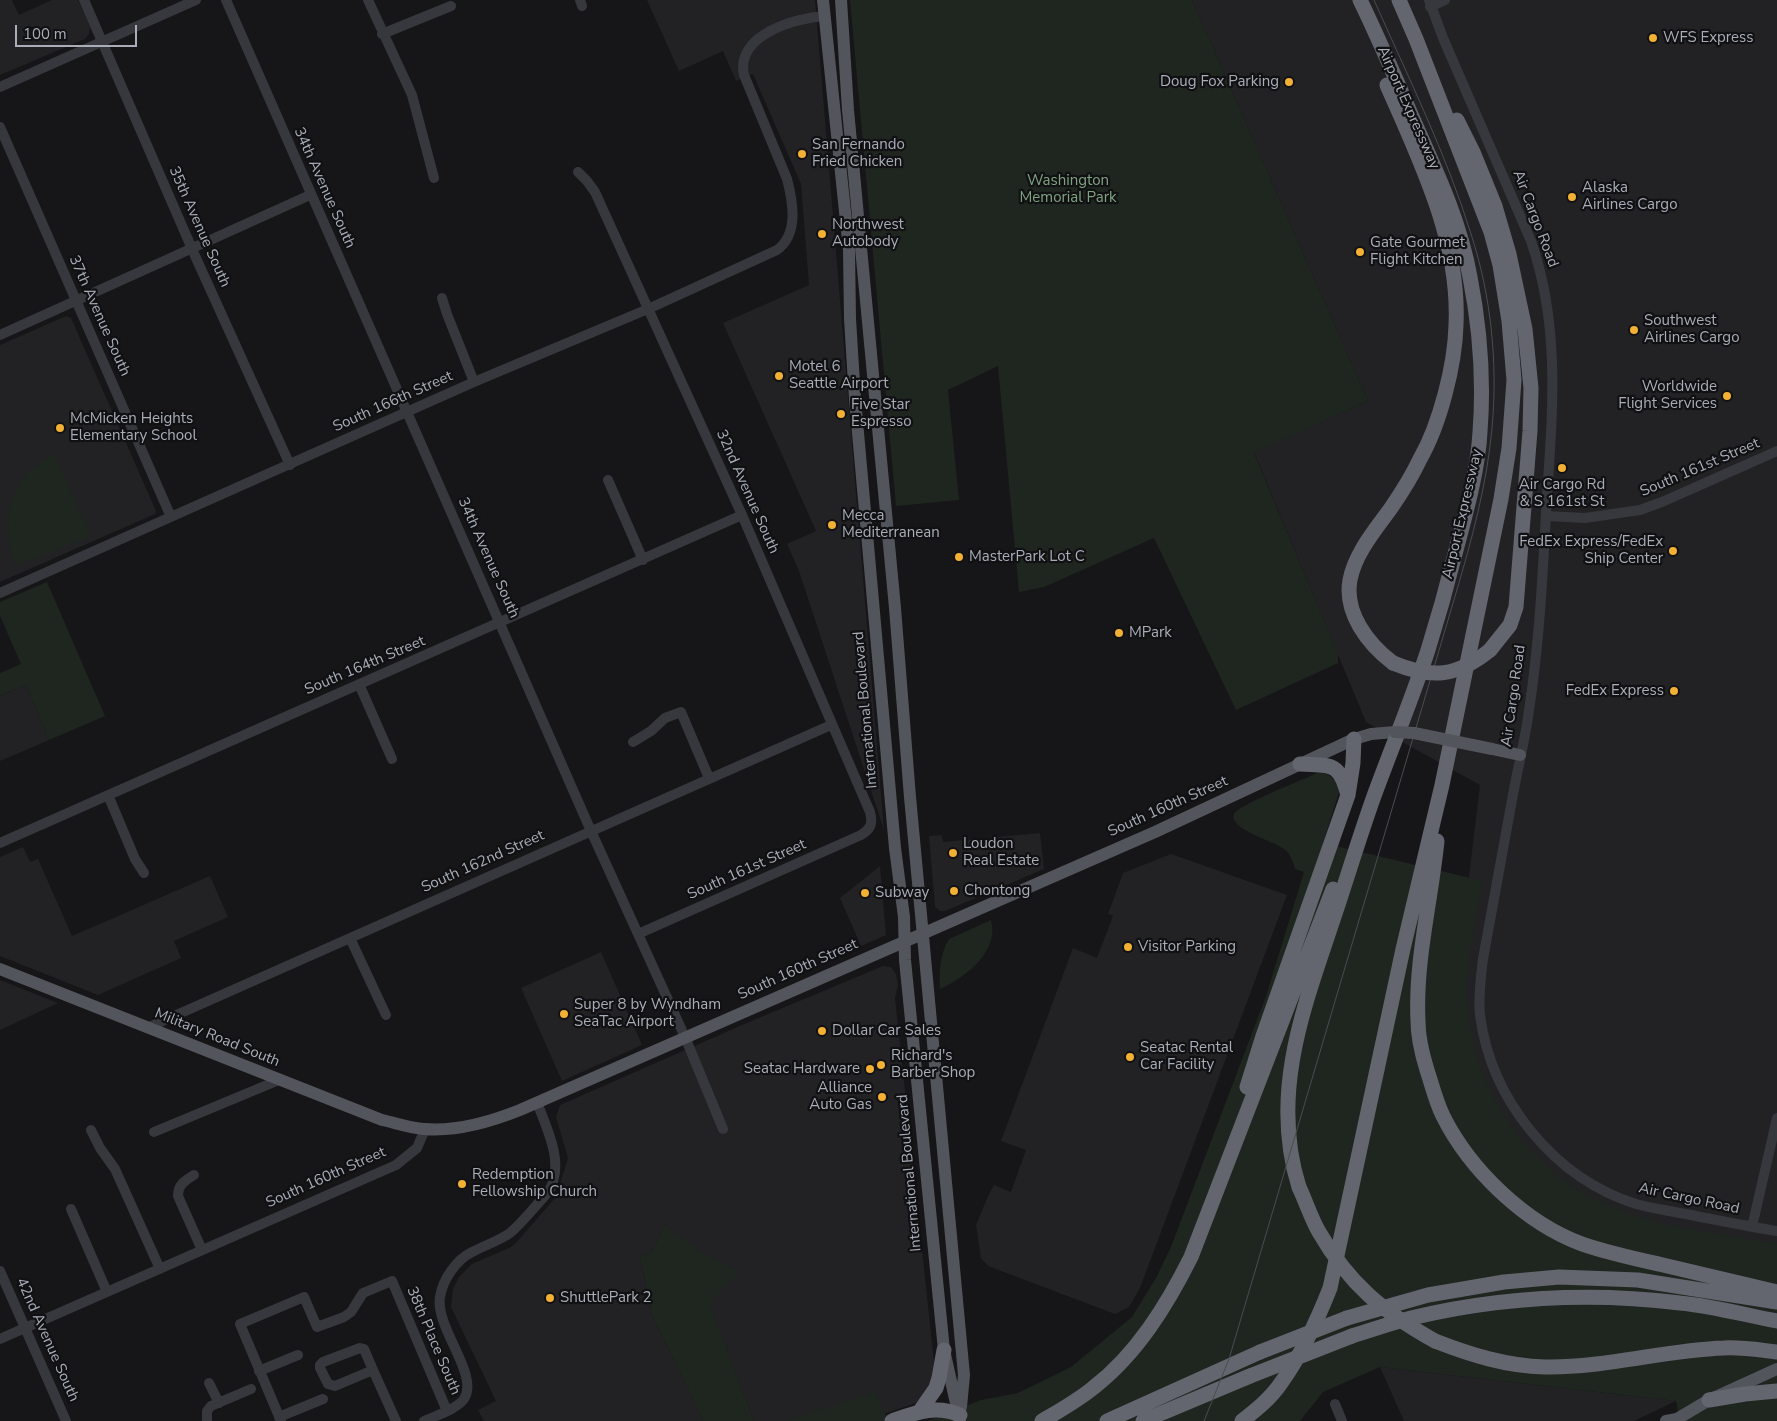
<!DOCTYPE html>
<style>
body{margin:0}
#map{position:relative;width:1777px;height:1421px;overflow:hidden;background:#161618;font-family:"Nunito Sans",sans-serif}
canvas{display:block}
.scale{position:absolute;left:15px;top:25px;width:122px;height:22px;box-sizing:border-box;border:2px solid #a8adb8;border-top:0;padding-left:6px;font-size:15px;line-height:18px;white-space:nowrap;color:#a8adb8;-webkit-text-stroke:4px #111113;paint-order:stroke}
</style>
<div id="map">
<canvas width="1777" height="1421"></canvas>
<div class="scale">100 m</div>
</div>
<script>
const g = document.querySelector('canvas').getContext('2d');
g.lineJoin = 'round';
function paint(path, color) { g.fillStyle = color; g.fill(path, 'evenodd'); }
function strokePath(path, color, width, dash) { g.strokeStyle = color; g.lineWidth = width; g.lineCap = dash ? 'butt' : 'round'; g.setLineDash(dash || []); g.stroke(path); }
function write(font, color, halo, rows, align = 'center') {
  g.font = font + ' "Nunito Sans",sans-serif'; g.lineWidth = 4.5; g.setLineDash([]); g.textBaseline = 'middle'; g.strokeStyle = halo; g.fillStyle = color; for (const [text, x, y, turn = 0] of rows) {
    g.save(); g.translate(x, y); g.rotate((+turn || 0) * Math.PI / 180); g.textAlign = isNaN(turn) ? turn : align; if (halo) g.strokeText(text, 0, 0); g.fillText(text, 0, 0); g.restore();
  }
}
paint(new Path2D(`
 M 0,0 L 12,0 L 19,15 L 52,0 L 78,0 L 91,29 L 89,30 L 89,34 L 85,39 L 0,75 Z
 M 647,0 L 815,0 L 884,830 L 799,571 L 787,544 L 816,531 L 723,323 L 809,285 L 801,184 L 753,74 L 736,81 L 723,51 L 679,71 Z
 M 1192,0 L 1777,0 L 1777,1250 L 1603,1218 L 1531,1169 L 1479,1103 L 1453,1009 L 1480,785 L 1366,722 L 1254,452 L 1368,401 Z
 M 66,316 L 71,318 L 156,511 L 155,514 L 0,582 L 0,345 Z
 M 26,685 L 49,740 L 0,761 L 0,696 Z
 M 1040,833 L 1044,869 L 945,911 L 940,911 L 935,907 L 929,836 L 942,835 L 943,842 Z
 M 23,847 L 30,862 L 38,859 L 72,936 L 210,876 L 228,917 L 174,941 L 181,958 L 98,995 L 0,956 L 0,857 Z
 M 1171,854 L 1287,895 L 1140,1288 L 1129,1307 L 1115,1314 L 988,1266 L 981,1258 L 976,1225 L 988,1196 L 994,1185 L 1011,1192 L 1026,1150 L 1001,1141 L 1073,948 L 1097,958 L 1113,916 L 1108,914 L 1123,873 Z
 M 880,866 L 886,935 L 861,946 L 840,898 Z
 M 601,952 L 642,1045 L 562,1081 L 521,988 Z
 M 883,966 L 891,967 L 896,974 L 898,985 L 895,998 L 935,1371 L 929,1388 L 916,1403 L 863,1421 L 754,1421 L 686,1243 L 665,1225 L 650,1254 L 640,1256 L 652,1315 L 703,1421 L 484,1421 L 478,1410 L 496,1401 L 451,1307 L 453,1289 L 459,1277 L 472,1264 L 509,1248 L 515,1244 L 556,1197 L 568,1158 L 556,1117 L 560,1105 L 742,1025 Z
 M 0,980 L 58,1003 L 0,1030 Z
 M 1380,1367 L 1676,1401 L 1634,1421 L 1404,1421 Z`), '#222225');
paint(new Path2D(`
 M 850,0 L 1192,0 L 1368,401 L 1254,453 L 1338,654 L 1338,663 L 1236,710 L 1154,538 L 1044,587 L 1019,592 L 998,366 L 948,390 L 959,500 L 896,506 Z
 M 54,454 L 89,531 L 87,538 L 15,566 C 0,519 8,479 54,454 Z
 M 47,582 L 105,716 L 49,740 L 26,685 L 0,696 L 0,673 L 21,664 L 0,616 L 0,602 Z
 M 1317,773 C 1330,772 1334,779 1340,789 L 1323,843 L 1483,881 C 1476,915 1468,950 1467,985 C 1464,1080 1526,1175 1615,1208 C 1666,1228 1723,1234 1777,1244 L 1777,1421 L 1680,1421 L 1676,1401 L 1380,1367 L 1323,1392 L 1300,1421 L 928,1421 L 981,1400 L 1018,1393 L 1071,1367 L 1132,1317 L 1156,1278 L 1171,1247 L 1266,996 L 1304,872 L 1295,869 C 1293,862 1291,854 1284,849 C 1275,842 1227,828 1234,814 C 1240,804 1303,780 1317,773 Z
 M 991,920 C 1000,951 965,978 940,989 C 939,973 940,953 949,939 Z
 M 665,1225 C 688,1244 712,1259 739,1272 L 709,1302 L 754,1421 L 703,1421 L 652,1315 L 640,1256 L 650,1254 Z
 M 876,1392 L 888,1421 L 783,1421 Z`), '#1e261f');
strokePath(new Path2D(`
 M 84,0 L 196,258 L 290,465
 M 226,0 L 591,831 L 685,1037 L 723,1129
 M 368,0 L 412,95 L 434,178
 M 580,0 L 582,6
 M 1429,0 L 1443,38 L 1531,241 C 1560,324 1553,409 1547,495 C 1543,567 1540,639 1529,710 C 1526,735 1520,759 1515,784 C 1504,842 1494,900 1483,959 C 1481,977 1478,996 1480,1015 C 1491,1100 1554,1178 1636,1204 C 1650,1208 1666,1210 1680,1213 C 1712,1219 1745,1226 1777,1231
 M 1430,7 L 1445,0
 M 382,34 L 451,6
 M 0,87 L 196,0
 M 0,127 L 171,517
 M 578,172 L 587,181 L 595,192 L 742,515 L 870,812 C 873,823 871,829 861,835 L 638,934
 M 442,298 L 447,314 L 474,382
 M 0,335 L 310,195
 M 608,480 L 643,560
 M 1546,516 L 1585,518 L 1640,510 L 1662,502 L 1777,451
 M 0,593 L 474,382 L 648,309 L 777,250 C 799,234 793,202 787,179 L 744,75 C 735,35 795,18 825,16
 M 359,684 L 392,759
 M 633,742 L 651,731 L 665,718 L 681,712 L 709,778
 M 108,795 L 135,859 L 144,873
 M 0,843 C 247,733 495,626 742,515
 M 350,938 L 386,1015
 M 147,1028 L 831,725
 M 91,1130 L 100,1148 L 115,1169 L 160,1269
 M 154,1132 L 279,1080
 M 194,1175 C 184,1181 178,1185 178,1196 L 202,1250
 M 71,1209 L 107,1292
 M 1752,1227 L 1777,1118
 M 0,1271 L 66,1421
 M 0,1339 L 396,1165 L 417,1148 L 425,1129
 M 360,1348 L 364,1349 L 373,1370 L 335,1386 L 328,1384 L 320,1368 L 320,1365 L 323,1362 Z
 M 373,1370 L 396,1421
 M 259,1371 L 298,1355
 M 209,1383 L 219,1403
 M 1335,1404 L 1342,1421
 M 279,1417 L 323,1399
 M 207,1421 L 207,1411 L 211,1406 L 251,1389
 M 281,1421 L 240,1324 L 304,1297 L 317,1327 L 344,1317 L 351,1312 L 363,1293 L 392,1281 L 447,1411
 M 424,1421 C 435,1416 457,1409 464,1399 C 480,1375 435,1328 440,1297 C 443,1279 456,1260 472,1252 C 485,1245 499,1241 510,1233 C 524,1221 537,1204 549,1191 C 565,1163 547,1130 537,1102`), '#37383d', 10);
strokePath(new Path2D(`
 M 823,0 L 849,250 L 850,319 L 855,399 L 895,848 L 904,917 L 905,960 L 944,1350 L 960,1421
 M 841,0 L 848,110 L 895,608 L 910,797 L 964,1375 L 961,1407
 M 1492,749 L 1520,755
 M 0,969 L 382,1120 C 396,1123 410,1128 424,1129 C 457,1132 490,1122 520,1110 L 1155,832 L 1354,739 L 1371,734 L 1395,732
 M 1666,1421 L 1677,1419 L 1709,1400 L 1777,1369`), '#53555c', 12);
strokePath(new Path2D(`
 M 1387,85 C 1420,161 1460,240 1456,325 C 1455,365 1440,424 1420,459 C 1412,476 1402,492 1391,508 C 1376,529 1355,553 1350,580 C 1344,613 1368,644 1393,663
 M 1457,120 L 1473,152 L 1495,206 L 1509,254 L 1525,329 L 1531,388 L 1530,431 L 1516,607 L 1510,625 L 1490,650
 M 1300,764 C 1331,766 1339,761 1348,795
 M 1437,841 C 1431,901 1415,961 1418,1021 C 1418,1038 1422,1054 1427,1070 C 1432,1085 1436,1102 1443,1116 C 1470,1170 1525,1223 1582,1244 C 1608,1253 1636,1259 1663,1265 C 1701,1274 1739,1283 1777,1292
 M 1247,1087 L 1263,1036 L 1348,795 L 1353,763 L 1354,739
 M 1299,1187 C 1269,1092 1305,1004 1335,914 C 1348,875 1360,835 1374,796 C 1392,747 1412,699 1428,650 C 1438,618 1447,586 1455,554 C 1465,516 1478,471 1480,432 C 1484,380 1480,328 1470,277 C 1460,221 1436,171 1413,119 C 1396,79 1379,39 1360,0
 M 1347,1318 L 1428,1295 L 1504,1282 L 1559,1277 L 1638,1280 L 1777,1302
 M 1352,1336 C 1372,1330 1391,1323 1411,1318 C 1499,1297 1590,1292 1680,1303 C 1712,1306 1745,1315 1777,1321
 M 1435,1341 C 1471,1355 1506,1366 1545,1367 C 1606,1368 1664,1350 1724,1348 C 1742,1347 1759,1350 1777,1352
 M 1709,1400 L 1745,1394 L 1777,1391
 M 920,1411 L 936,1388 L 939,1378 L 944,1350
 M 892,1421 C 915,1413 936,1404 960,1415
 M 1042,1421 C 1059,1411 1077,1401 1093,1388 C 1137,1354 1167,1305 1191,1257 L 1333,889
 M 1107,1421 L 1260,1352
 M 1143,1421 L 1250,1376
 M 1242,1421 C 1256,1410 1271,1398 1281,1383 C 1302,1354 1317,1321 1330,1288 L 1403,949 L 1442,785 L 1501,499 L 1509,448 L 1514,380 L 1509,321 L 1500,265 L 1491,232 L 1416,39 L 1399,0`), '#63666e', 15);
strokePath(new Path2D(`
 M 1204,1421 L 1229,1359 L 1456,593 C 1472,539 1487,484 1492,428 C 1498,363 1491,295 1471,234 C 1446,153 1408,77 1374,0`), '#4a4c52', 1);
strokePath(new Path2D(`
 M 1395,732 L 1414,733 L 1492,749`), '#53555c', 12);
strokePath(new Path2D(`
 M 1393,663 C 1432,679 1457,677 1490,650
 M 1299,1187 C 1306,1202 1311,1218 1319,1232 C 1349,1284 1383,1312 1435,1341
 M 1260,1352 L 1347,1318
 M 1250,1376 L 1352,1336`), '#63666e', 15);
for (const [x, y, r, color] of [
 [1653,38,5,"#f2b134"],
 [1289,82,5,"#f2b134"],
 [802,154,5,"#f2b134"],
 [1572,197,5,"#f2b134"],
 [822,234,5,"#f2b134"],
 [1360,252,5,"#f2b134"],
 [1634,330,5,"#f2b134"],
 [779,376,5,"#f2b134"],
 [1727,396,5,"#f2b134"],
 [841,414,5,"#f2b134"],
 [60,428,5,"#f2b134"],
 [1562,468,5,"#f2b134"],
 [832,525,5,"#f2b134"],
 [1673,551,5,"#f2b134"],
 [959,557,5,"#f2b134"],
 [1119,633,5,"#f2b134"],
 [1674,691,5,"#f2b134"],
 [953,853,5,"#f2b134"],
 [954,891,5,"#f2b134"],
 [865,893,5,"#f2b134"],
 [1128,947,5,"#f2b134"],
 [564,1014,5,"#f2b134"],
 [822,1031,5,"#f2b134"],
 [1130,1057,5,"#f2b134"],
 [881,1065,5,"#f2b134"],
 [870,1069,5,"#f2b134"],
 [882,1097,5,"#f2b134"],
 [462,1184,5,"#f2b134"],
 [550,1298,5,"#f2b134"]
]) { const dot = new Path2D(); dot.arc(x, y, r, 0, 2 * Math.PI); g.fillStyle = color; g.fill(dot); strokePath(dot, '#111113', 2); }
write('15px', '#a8adb8', '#111113', [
 ["WFS Express",1663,38],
 ["Doug Fox Parking",1279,82,"right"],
 ["San Fernando",812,145],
 ["Fried Chicken",812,162],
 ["Alaska",1582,188],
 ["Airlines Cargo",1582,205],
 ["Northwest",832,225],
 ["Autobody",832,242],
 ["Gate Gourmet",1370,243],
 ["Flight Kitchen",1370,260],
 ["Southwest",1644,321],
 ["Airlines Cargo",1644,338],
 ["Motel 6",789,367],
 ["Seattle Airport",789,384],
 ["Worldwide",1717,387,"right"],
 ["Flight Services",1717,404,"right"],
 ["Five Star",851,405],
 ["Espresso",851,422],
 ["McMicken Heights",70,419],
 ["Elementary School",70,436],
 ["Air Cargo Rd",1562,485,"center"],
 ["& S 161st St",1562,502,"center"],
 ["Mecca",842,516],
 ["Mediterranean",842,533],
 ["FedEx Express/FedEx",1663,542,"right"],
 ["Ship Center",1663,559,"right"],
 ["MasterPark Lot C",969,557],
 ["MPark",1129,633],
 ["FedEx Express",1664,691,"right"],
 ["Loudon",963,844],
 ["Real Estate",963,861],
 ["Chontong",964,891],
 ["Subway",875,893],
 ["Visitor Parking",1138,947],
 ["Super 8 by Wyndham",574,1005],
 ["SeaTac Airport",574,1022],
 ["Dollar Car Sales",832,1031],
 ["Seatac Rental",1140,1048],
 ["Car Facility",1140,1065],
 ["Richard's",891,1056],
 ["Barber Shop",891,1073],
 ["Seatac Hardware",860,1069,"right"],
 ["Alliance",872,1088,"right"],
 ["Auto Gas",872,1105,"right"],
 ["Redemption",472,1175],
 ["Fellowship Church",472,1192],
 ["ShuttlePark 2",560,1298]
], 'left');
write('15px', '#a8adb8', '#111113', [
 ["Airport Expressway",1408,108,66],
 ["34th Avenue South",324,188,66],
 ["Air Cargo Road",1535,219,69],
 ["35th Avenue South",199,227,66],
 ["37th Avenue South",99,316,66],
 ["South 166th Street",393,402,-24],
 ["South 161st Street",1700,468,-23],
 ["32nd Avenue South",747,492,66],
 ["Airport Expressway",1463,514,-77],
 ["34th Avenue South",488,558,66],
 ["South 164th Street",365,666,-23],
 ["Air Cargo Road",1514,696,-82],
 ["International Boulevard",866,710,-95],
 ["South 160th Street",1168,807,-24],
 ["South 162nd Street",483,862,-24],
 ["South 161st Street",747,870,-24],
 ["South 160th Street",798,970,-24],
 ["Military Road South",217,1038,22],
 ["International Boulevard",910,1173,-95],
 ["South 160th Street",326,1178,-24],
 ["Air Cargo Road",1689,1199,12],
 ["42nd Avenue South",47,1340,66],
 ["38th Place South",433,1341,67]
]);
write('15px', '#7fa381', '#111113', [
 ["Washington",1068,181],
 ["Memorial Park",1068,198]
]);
</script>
